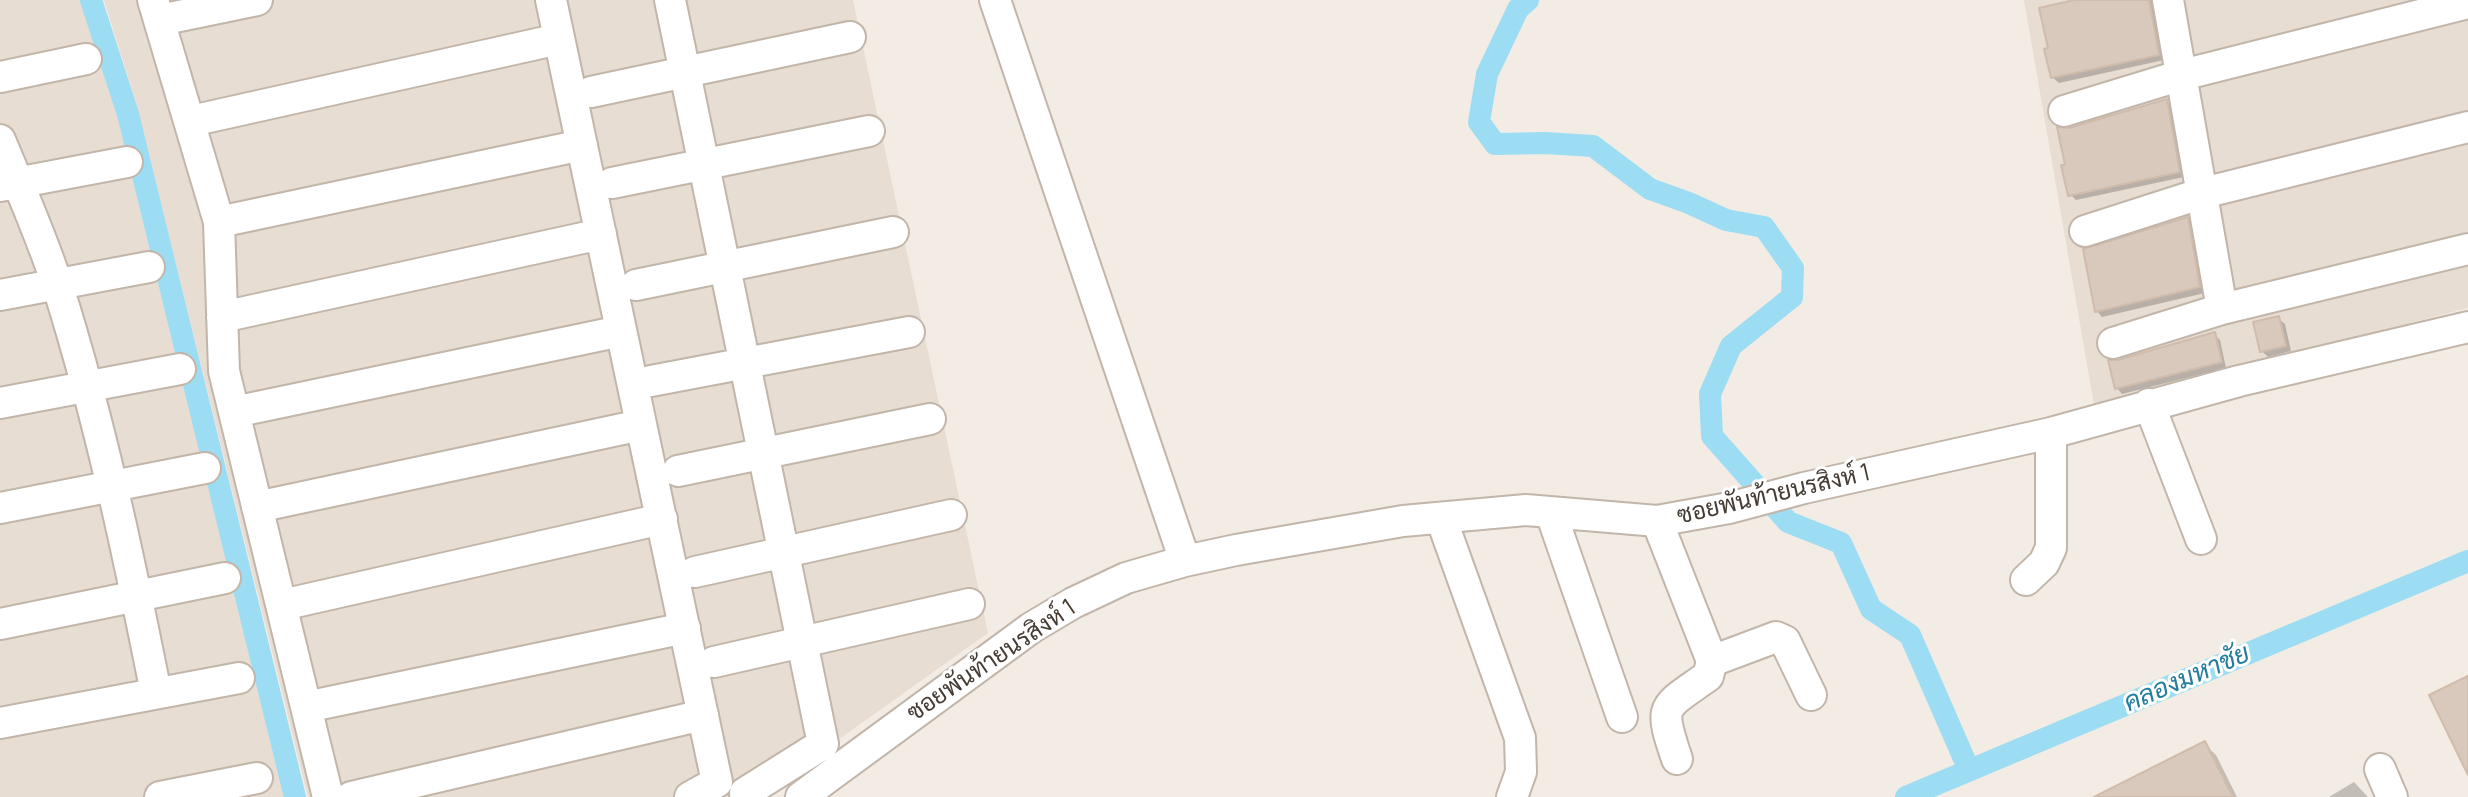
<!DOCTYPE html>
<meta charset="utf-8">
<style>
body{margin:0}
canvas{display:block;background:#f3ece4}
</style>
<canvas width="2468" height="797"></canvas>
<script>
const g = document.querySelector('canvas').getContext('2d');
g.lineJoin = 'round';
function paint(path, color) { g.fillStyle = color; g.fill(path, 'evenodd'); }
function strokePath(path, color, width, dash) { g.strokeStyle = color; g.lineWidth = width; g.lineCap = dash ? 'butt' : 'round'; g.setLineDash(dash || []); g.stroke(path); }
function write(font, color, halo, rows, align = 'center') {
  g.font = font + ' Manrope,Sarabun,sans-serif'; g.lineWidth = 6; g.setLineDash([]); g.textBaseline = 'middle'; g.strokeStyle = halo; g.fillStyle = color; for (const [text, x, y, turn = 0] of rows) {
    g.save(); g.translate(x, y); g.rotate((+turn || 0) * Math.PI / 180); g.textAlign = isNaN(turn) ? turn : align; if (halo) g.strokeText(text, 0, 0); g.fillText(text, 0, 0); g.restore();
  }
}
paint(new Path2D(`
 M 0,0 L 80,0 L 134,160 L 213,465 L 270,741 L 284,797 L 0,797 Z
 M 104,0 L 853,0 L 988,633 L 758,797 L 308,797 L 136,102 Z
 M 2024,0 L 2468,0 L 2468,308 L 2094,405 Z`), '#e7ddd2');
paint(new Path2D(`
 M 2077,0 L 2156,0 L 2164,60 L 2059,83 L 2053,78 L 2050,50 Z
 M 2166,101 L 2172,107 L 2184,177 L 2076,200 L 2070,194 L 2069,130 Z
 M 2187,219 L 2193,225 L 2205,293 L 2102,317 L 2097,311 Z
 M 2279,319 L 2285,324 L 2291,351 L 2268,357 L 2262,351 Z
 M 2215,335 L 2220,340 L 2226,368 L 2122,394 L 2117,388 Z
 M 2204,744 L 2216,755 L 2237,797 L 2098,797 Z
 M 2354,782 L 2368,797 L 2329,797 Z`), '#0003');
strokePath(new Path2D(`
 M 91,0 L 128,114 L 295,797
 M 1528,0 L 1518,9 L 1487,74 L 1479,122 L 1495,144 L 1545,143 L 1593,146 L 1650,189 L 1689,203 L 1726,220 L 1764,227 L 1793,268 L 1792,297 L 1731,346 L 1710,394 L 1712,436 L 1788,522 L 1841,543 L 1871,609 L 1910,635 L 1969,770
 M 1906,797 L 2468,561`), '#9cddf4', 22);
const building = new Path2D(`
 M 2074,0 L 2149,0 L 2159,55 L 2051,78 L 2044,49 L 2048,48 L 2039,8 Z
 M 2167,99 L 2180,172 L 2068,196 L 2061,165 L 2065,165 L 2057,127 L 2069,128 Z
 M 2188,217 L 2200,287 L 2095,312 L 2083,249 Z
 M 2279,316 L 2286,346 L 2260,352 L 2253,322 Z
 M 2215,332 L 2222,362 L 2115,389 L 2108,360 L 2118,360 Z
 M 2468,676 L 2468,775 L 2429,695 Z
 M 2205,741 L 2233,797 L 2094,797 Z`);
paint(building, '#d8c9bc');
strokePath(building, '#d0bcac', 2);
const minor = new Path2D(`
 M 153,0 L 219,222 L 224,371 L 328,797
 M 551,0 L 717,782 L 690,797
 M 670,0 L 823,744 L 745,793
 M 995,0 L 1185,561
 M 2168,0 L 2222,309
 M 160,20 L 257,0
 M 0,77 L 86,59
 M 591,92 L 850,37
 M 2064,111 L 2182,75 L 2468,3
 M 191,121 L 559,39
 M 0,140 C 20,188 42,237 58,287 C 100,420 129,557 156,693
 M 612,183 L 869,131
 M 0,186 L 127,162
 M 219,222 L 582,145
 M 2085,231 L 2203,193 L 2468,127
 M 636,285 L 893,232
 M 0,295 L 149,267
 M 222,317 L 601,234
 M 2113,343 L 2222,309 L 2468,249
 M 651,381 L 909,332
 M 0,403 L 180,369
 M 2149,404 L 2201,539
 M 234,412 L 621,331
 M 678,471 L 930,419
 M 257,507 L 641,425
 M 0,508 L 205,468
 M 1551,513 L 1622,717
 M 1441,518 L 1520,738 L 1521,772 L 1512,797
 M 1657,521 L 1712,661 L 1708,676 C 1662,709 1658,703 1677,759
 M 695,572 L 951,515
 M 2026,580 L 2044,563 L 2051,548 L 2051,433
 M 282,605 L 662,519
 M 0,624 L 225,578
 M 1712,661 L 1776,637 L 1785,641 L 1811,695
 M 714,662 L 969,604
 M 306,707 L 685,628
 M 0,723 L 239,678
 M 2380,769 L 2392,797
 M 160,797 L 257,778
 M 351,797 L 703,715
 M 801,797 L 1031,628 L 1073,603 L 1126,578 L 1185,561 L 1236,550 L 1403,521 L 1526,510 L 1657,521 L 1729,508 L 1804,488 L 2051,433 L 2239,381 L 2468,327`);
strokePath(minor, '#c2b5a9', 34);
strokePath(minor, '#fff', 30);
write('24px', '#453c34', '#fff', [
 ["ซอยพันท้ายนรสิงห์ 1",1774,495,-13],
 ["ซอยพันท้ายนรสิงห์ 1",992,661,-34]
]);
write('italic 26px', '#257d9d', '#fff', [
 ["คลองมหาชัย",2187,679,-23]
]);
</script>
